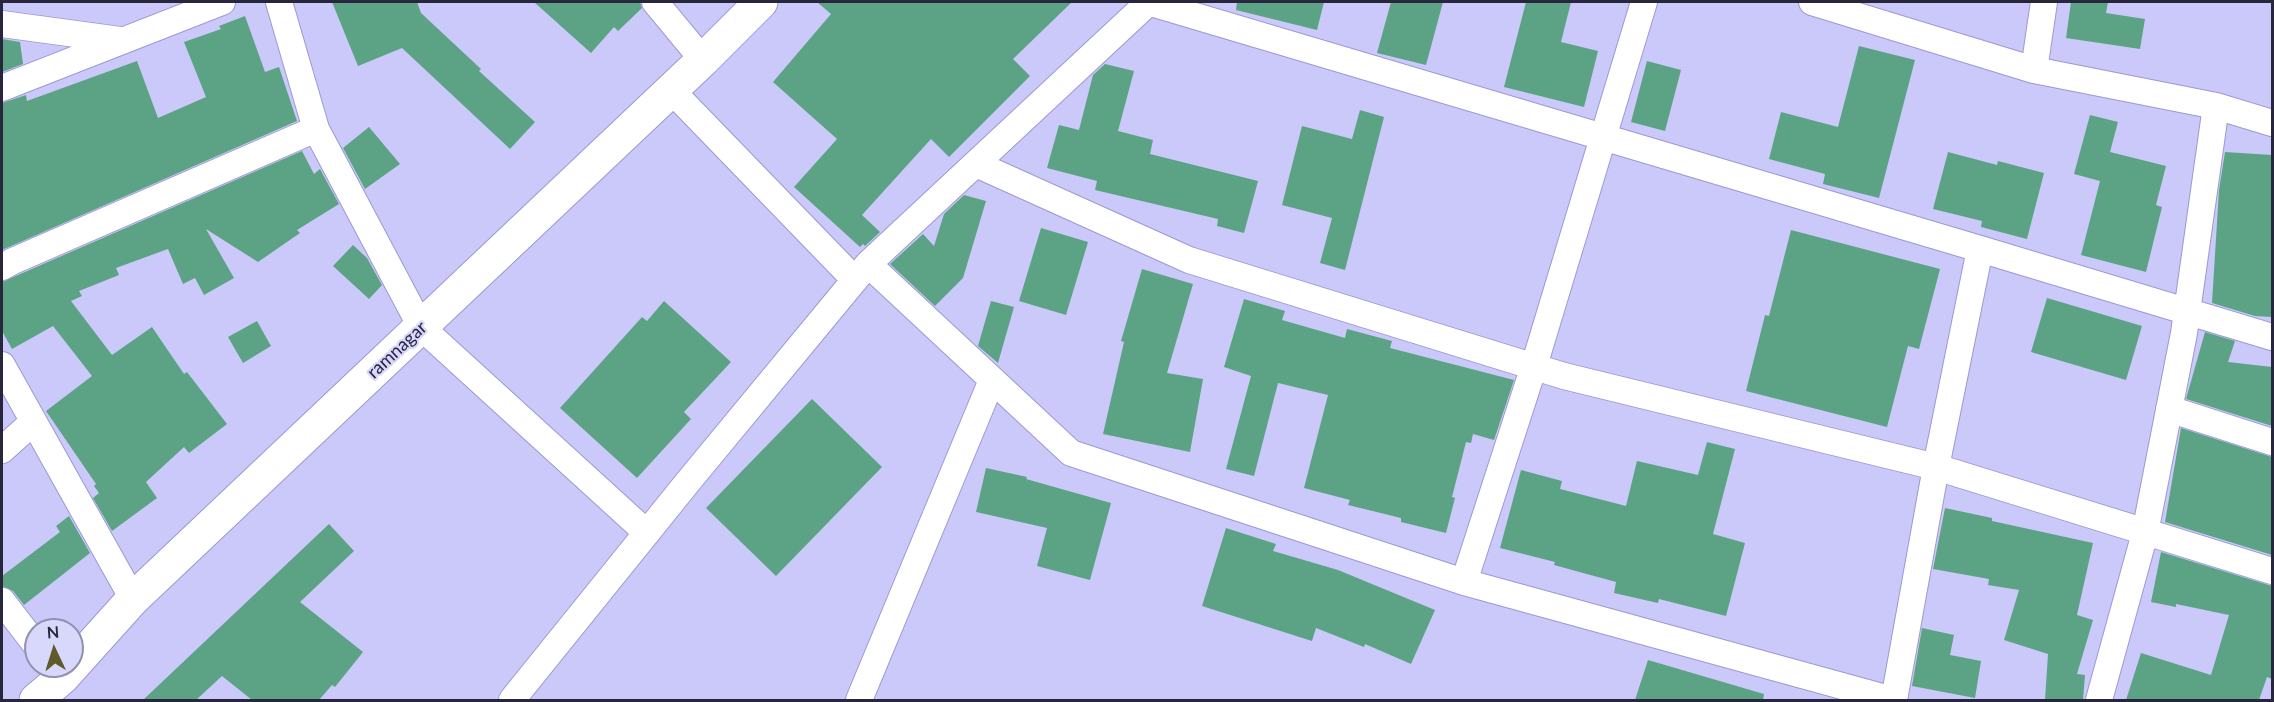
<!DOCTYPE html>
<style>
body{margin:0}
#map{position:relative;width:2274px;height:702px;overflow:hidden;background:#cac9f9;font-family:Lato,sans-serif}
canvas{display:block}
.frame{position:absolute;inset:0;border:3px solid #27263d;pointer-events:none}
.north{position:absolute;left:24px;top:618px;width:60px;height:60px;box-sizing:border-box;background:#d8d7fc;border:2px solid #9190b0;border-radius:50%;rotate:356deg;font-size:16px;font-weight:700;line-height:24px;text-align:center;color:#27263d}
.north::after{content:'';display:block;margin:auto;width:21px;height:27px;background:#5e5b28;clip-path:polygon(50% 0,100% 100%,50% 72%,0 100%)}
</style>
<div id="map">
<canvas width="2274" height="702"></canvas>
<div class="frame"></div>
<div class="north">N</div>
</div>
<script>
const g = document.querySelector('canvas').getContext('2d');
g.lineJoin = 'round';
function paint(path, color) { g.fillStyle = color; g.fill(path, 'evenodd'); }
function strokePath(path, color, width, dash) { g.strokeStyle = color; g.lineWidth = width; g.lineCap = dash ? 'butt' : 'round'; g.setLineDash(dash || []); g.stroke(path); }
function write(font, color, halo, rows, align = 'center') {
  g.font = font + ' Lato,sans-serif'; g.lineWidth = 4.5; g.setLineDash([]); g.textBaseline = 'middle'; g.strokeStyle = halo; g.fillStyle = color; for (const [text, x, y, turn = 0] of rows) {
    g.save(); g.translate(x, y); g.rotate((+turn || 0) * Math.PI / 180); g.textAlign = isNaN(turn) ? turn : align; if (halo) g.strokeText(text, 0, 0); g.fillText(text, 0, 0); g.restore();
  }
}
paint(new Path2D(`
 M 332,2 L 417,2 L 421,13 L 481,69 L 479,71 L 535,122 L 510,149 L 402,48 L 358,66 Z
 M 534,2 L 640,2 L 642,8 L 618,31 L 614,27 L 591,53 Z
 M 817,2 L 1072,2 L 1013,59 L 1030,76 L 949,157 L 931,139 L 862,215 L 880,232 L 865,246 L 863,244 L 860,247 L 794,187 L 837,139 L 773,82 L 831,14 Z
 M 1237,2 L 1324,2 L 1317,30 L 1236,10 Z
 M 1391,2 L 1443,2 L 1426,65 L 1377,53 Z
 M 1526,2 L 1571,2 L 1561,42 L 1598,51 L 1584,107 L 1504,87 Z
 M 2071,2 L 2108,2 L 2106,13 L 2145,19 L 2140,49 L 2066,38 Z
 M 245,16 L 265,72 L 279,67 L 297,121 L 2,250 L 2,103 L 26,95 L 27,101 L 137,61 L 158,118 L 206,97 L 184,42 L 221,29 L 219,26 Z
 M 2,39 L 20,42 L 23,64 L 2,72 Z
 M 1859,46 L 1915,60 L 1879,198 L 1823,184 L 1825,174 L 1769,159 L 1781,112 L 1838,127 Z
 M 1647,61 L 1681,70 L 1665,131 L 1631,122 Z
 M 1105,64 L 1134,71 L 1118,131 L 1153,140 L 1150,154 L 1258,181 L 1244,233 L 1217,226 L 1218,219 L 1095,190 L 1097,181 L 1047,168 L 1059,125 L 1079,130 L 1093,75 Z
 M 1360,110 L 1384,117 L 1345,270 L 1320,263 L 1332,218 L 1282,205 L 1302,126 L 1352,139 Z
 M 2090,115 L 2118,122 L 2110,152 L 2166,166 L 2156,205 L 2162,207 L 2146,272 L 2081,255 L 2100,181 L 2074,174 Z
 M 369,127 L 400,164 L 365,189 L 343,148 Z
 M 302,151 L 314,174 L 320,169 L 339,204 L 297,230 L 300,233 L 258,262 L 206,229 L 234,278 L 204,295 L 195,278 L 183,284 L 168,249 L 116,268 L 119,275 L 79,291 L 82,296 L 71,301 L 112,355 L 152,327 L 184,374 L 187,372 L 227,424 L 189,453 L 184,447 L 146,482 L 157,498 L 112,531 L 93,498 L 99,493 L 94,486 L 96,484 L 46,411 L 92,376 L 53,326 L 12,349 L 2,331 L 2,282 Z
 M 1948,152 L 1997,165 L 1998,161 L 2044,173 L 2027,239 L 1981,227 L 1982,221 L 1933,209 Z
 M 2225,152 L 2272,155 L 2272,317 L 2255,316 L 2212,303 L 2219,190 Z
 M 964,195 L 986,201 L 963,278 L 935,306 L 890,264 L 923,234 L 934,246 L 944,214 Z
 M 1041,228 L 1088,242 L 1066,315 L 1019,301 Z
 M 1791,230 L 1940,269 L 1919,349 L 1908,346 L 1887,427 L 1746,391 L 1765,315 L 1769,316 Z
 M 353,245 L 367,258 L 382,285 L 369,299 L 333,266 Z
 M 1142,269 L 1193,284 L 1167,373 L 1203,379 L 1190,452 L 1103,434 L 1124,342 L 1121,341 Z
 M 2047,298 L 2142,326 L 2126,380 L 2031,352 Z
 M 1244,299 L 1285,311 L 1282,320 L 1345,338 L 1347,329 L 1392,341 L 1390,348 L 1514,380 L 1494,440 L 1473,434 L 1471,443 L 1466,442 L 1452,497 L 1455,498 L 1446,533 L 1401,522 L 1401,518 L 1348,505 L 1350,500 L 1304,488 L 1328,395 L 1278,383 L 1254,476 L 1226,469 L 1251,376 L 1224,367 Z
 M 664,301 L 731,362 L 684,412 L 691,419 L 637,478 L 560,408 L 642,317 L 647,321 Z
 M 991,301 L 1014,307 L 998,363 L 978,346 Z
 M 257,321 L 271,346 L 243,363 L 228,337 Z
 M 2205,332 L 2235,341 L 2228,362 L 2272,367 L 2272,426 L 2186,399 Z
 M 812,399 L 882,467 L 776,576 L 706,508 Z
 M 2181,428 L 2272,457 L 2272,555 L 2165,522 Z
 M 1707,442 L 1735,449 L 1713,534 L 1745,543 L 1726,616 L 1659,599 L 1658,603 L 1614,593 L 1616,582 L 1554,565 L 1555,562 L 1500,548 L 1521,470 L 1562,481 L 1560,489 L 1626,506 L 1637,461 L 1698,475 Z
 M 986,468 L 1027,477 L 1026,479 L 1111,503 L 1090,580 L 1037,566 L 1047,528 L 976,512 Z
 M 1945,508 L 1992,518 L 1992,521 L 2093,543 L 2077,615 L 2093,620 L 2077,674 L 2085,675 L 2083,700 L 2045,700 L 2048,654 L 2004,640 L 2019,590 L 1988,585 L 1989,579 L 1933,569 Z
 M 69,516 L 90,553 L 24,605 L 13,591 L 2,586 L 2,576 L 60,532 L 56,526 Z
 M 329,524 L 354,551 L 300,602 L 363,652 L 335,687 L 332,685 L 319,700 L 252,700 L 222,676 L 196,700 L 143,700 Z
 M 1226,528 L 1276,544 L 1273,551 L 1338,570 L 1435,610 L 1411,664 L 1365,644 L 1364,647 L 1316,628 L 1312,641 L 1202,606 Z
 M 2161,552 L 2272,586 L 2272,679 L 2267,677 L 2259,700 L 2126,700 L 2141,653 L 2211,675 L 2229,615 L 2176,604 L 2176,607 L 2151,602 Z
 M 1922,628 L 1954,635 L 1950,655 L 1981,661 L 1975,698 L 1912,686 Z
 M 1648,660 L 1764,694 L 1763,700 L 1635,700 Z`), '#5ca386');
const minor = new Path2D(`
 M 279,2 L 316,129
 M 655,2 L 703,60
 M 1148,2 L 1980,249 L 1936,467 L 1894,700
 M 1812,2 L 2034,70 L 2044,2
 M 2,24 L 120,40
 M 2034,70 L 2216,106 L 2184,333 L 2145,533 L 2099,700
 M 2,88 L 222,2
 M 671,90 L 855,280
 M 2216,106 L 2272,123
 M 976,164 L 1189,260 L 1564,376 L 1936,467 L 2272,571
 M 1980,249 L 2272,337
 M 868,264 L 1071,453 L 1464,582 L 1893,700
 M 2,267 L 13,261 L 316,129 L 421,327 L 647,533
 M 2,365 L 133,599
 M 2169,409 L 2272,442
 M 2,450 L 32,423
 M 1464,582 L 1534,366 L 1644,2
 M 2,601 L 36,645
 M 512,700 L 687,483 L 868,264 L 1149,2
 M 859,700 L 992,380`);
const primary = new Path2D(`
 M 36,700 L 62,678 L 133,599 L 703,60 L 761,2`);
strokePath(minor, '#9b99d3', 28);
strokePath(primary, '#9b99d3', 35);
strokePath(minor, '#fff', 26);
strokePath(primary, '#fff', 33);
write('18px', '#27263d', '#d8d7fc', [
 ["ramnagar",397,350,-43]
]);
</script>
